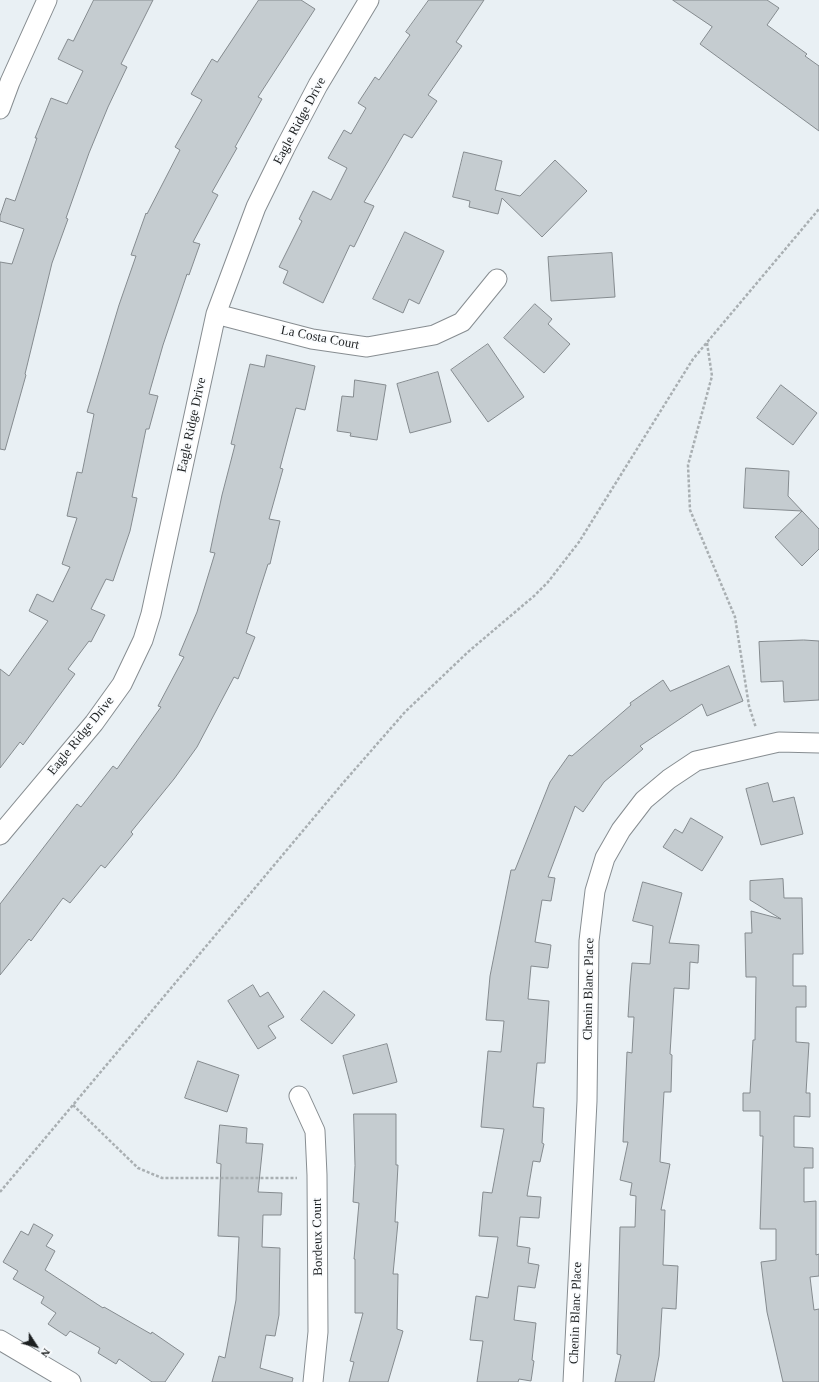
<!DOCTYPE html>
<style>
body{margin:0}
#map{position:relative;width:819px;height:1382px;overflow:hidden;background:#e9f0f4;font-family:Georgia,serif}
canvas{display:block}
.north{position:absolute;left:16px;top:1326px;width:40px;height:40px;-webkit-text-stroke:3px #fafcfe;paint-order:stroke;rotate:126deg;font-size:11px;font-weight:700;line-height:16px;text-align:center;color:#1c1f20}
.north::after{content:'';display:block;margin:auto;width:14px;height:18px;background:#1c1f20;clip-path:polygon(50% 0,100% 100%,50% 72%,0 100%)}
</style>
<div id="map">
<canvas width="819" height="1382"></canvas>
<div class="north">N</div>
</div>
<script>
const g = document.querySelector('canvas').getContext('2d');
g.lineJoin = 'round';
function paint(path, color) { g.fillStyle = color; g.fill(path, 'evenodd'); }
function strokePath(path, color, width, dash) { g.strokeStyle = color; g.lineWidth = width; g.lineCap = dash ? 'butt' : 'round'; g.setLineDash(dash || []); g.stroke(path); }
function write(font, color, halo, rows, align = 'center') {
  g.font = font + ' Georgia,serif'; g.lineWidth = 3.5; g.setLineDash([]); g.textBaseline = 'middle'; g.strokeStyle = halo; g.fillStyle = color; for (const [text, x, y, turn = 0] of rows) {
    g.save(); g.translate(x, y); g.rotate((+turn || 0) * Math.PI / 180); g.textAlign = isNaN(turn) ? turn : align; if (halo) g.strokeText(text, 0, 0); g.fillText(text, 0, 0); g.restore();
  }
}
const building = new Path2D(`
 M 94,0 L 153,0 L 121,64 L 127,67 L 108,107 L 89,153 L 66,218 L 68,219 L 52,263 L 25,374 L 26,375 L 5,450 L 0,449 L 0,262 L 12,264 L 24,229 L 0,221 L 0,216 L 6,198 L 15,201 L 37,138 L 35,138 L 51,98 L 67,104 L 83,71 L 58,59 L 68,39 L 73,41 Z
 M 259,0 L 301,0 L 315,9 L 258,97 L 262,99 L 235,147 L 237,148 L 212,192 L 218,195 L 193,242 L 200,244 L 189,275 L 187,274 L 163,345 L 149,394 L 158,396 L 149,429 L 146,429 L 132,497 L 137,498 L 130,531 L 113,581 L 106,579 L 91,609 L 105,615 L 91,642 L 89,641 L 68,669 L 75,674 L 23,745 L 20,742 L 0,768 L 0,669 L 9,676 L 48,621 L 29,611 L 37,594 L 53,602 L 70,567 L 62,564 L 77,518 L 67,516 L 77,472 L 82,473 L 94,414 L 87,412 L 119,305 L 136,256 L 131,255 L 146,213 L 147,214 L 180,150 L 175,147 L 202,100 L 191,94 L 212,59 L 217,62 Z
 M 429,0 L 484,0 L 456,42 L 462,46 L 428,95 L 437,101 L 412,138 L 404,134 L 364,202 L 374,206 L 354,247 L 350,245 L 323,303 L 283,283 L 288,271 L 279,267 L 302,221 L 299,219 L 313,191 L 331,200 L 347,168 L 328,158 L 344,130 L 351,134 L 366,108 L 358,103 L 375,77 L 379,80 L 410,35 L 406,32 Z
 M 673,0 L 767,0 L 779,8 L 767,25 L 807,54 L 805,56 L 819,66 L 819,131 L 700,44 L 712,27 Z
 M 464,152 L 502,161 L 495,190 L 520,196 L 555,160 L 587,191 L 542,237 L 502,198 L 498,214 L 469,207 L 470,201 L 453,197 Z
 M 405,232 L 444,251 L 419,304 L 409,299 L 403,313 L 373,299 Z
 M 612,253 L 615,297 L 551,301 L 548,257 Z
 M 535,304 L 552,319 L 548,324 L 570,344 L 544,373 L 504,338 Z
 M 488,344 L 524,397 L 488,422 L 451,370 Z
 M 267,355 L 315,366 L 305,410 L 296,408 L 280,468 L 283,469 L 269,519 L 280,521 L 270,564 L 268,564 L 246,633 L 255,637 L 238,679 L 234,677 L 197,747 L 174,779 L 131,832 L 133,834 L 105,868 L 101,865 L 70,903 L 63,898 L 31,941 L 29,939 L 0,975 L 0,904 L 77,804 L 81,807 L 113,766 L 117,769 L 161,707 L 158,706 L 184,657 L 179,655 L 197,612 L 215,553 L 210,552 L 222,495 L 235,445 L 231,444 L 250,364 L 264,367 Z
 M 438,372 L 451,422 L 410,433 L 397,384 Z
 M 355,380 L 386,385 L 377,440 L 350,436 L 351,433 L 337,431 L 342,396 L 353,397 Z
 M 781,385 L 817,413 L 793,445 L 757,418 Z
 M 746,468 L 789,471 L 788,496 L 819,529 L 819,549 L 802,566 L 775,537 L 802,511 L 744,508 Z
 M 804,640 L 819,641 L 819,700 L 784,702 L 783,681 L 761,682 L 759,642 Z
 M 729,666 L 743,701 L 707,716 L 702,704 L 640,746 L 643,749 L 604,782 L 583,812 L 575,806 L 548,877 L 555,878 L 551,901 L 542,900 L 535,942 L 551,945 L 548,968 L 531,966 L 528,999 L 549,1001 L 545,1063 L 537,1063 L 533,1107 L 544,1108 L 542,1143 L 544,1144 L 540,1162 L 533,1161 L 527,1196 L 541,1197 L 539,1218 L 520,1217 L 517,1246 L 530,1248 L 528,1263 L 539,1265 L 535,1288 L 518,1286 L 514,1320 L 536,1323 L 532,1360 L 534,1361 L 531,1381 L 519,1379 L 518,1382 L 477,1382 L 483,1341 L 470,1340 L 476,1296 L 488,1298 L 498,1237 L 479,1236 L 483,1192 L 492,1193 L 504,1129 L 481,1127 L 488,1051 L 501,1052 L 504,1021 L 486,1020 L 490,976 L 511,870 L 515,870 L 550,782 L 569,755 L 572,756 L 631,705 L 630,703 L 663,680 L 670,691 Z
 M 768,783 L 773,802 L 794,797 L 803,834 L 761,845 L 746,789 Z
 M 691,818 L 723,837 L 702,871 L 663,847 L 675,829 L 682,833 Z
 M 783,879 L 784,898 L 802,898 L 803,954 L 793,954 L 793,986 L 806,986 L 806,1007 L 796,1007 L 796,1042 L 809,1043 L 806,1093 L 810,1093 L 810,1117 L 794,1116 L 794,1147 L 813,1148 L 813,1168 L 804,1168 L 804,1202 L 816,1201 L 816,1255 L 819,1254 L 819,1276 L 810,1277 L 814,1310 L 819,1309 L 819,1382 L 783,1382 L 767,1312 L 761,1262 L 776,1260 L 776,1229 L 760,1229 L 763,1136 L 760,1136 L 760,1111 L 743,1111 L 743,1093 L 750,1093 L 753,1040 L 755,1040 L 756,977 L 746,977 L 745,933 L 752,933 L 751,911 L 781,919 L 750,900 L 750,881 Z
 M 643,882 L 682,893 L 669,943 L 699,945 L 698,963 L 690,962 L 689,989 L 674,988 L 670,1054 L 672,1055 L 671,1092 L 664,1092 L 660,1162 L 670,1164 L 661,1210 L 665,1210 L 663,1265 L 678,1266 L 676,1309 L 662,1308 L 659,1356 L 654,1382 L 615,1382 L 621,1355 L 617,1354 L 620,1227 L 635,1227 L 636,1196 L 630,1195 L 632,1183 L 620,1180 L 628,1142 L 623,1142 L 627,1052 L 632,1053 L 634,1017 L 628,1017 L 630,985 L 632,963 L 650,964 L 653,926 L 633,921 Z
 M 253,985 L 260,997 L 268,992 L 284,1017 L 268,1026 L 276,1038 L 258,1049 L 228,1001 Z
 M 324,991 L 355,1015 L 332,1044 L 301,1020 Z
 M 387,1044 L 397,1082 L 353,1094 L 343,1056 Z
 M 198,1061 L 239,1075 L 227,1112 L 185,1098 Z
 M 354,1114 L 396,1114 L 396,1165 L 398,1165 L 395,1222 L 398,1222 L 393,1274 L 398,1274 L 397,1329 L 403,1331 L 388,1382 L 349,1382 L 354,1362 L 350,1361 L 363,1313 L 355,1313 L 355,1259 L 354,1259 L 359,1203 L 353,1202 L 355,1166 Z
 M 220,1125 L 247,1128 L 246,1143 L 263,1144 L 258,1192 L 282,1193 L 281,1215 L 263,1215 L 262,1247 L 280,1248 L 279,1315 L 275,1336 L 266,1335 L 260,1368 L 293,1378 L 292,1382 L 212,1382 L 219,1356 L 225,1358 L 236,1300 L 239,1237 L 218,1236 L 221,1164 L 217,1163 Z
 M 34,1224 L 53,1235 L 46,1246 L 55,1251 L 45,1270 L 103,1308 L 104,1307 L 151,1334 L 152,1332 L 184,1354 L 165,1382 L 152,1382 L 119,1359 L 116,1364 L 98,1353 L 100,1348 L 70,1331 L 66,1336 L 48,1324 L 56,1313 L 41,1303 L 44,1297 L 13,1279 L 18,1271 L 3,1262 L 21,1231 L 28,1235 Z`);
paint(building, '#c5ccd0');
strokePath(building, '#858b8f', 1);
const street = new Path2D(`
 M 0,109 L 10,82 L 47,0
 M 216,314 L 312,339 L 367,347 L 434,335 L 462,322 L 497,279
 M 0,835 L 94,723 L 122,684 L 143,640 L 151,614 L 216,314 L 256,207 L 285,148 L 318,85 L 369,0
 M 299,1096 L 315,1131 L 317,1175 L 318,1332 L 313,1382
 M 0,1340 L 71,1382
 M 573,1382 L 587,1101 L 589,941 L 595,891 L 605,858 L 621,830 L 644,800 L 669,779 L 696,761 L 779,742 L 819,743`);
strokePath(street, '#878d91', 21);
strokePath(new Path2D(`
 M 707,343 L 712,376 L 688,465 L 690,510 L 735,617 L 749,706 L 756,728
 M 73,1105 L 138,1168 L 162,1178 L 297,1178
 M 0,1192 L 343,783 L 405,712 L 468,652 L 534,596 L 548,582 L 579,542 L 693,359 L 819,209`), '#a9afb2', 2.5, [3, 2]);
strokePath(street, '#fff', 19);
write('13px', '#1c1f20', '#fafcfe', [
 ["Eagle Ridge Drive",300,121,-62],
 ["La Costa Court",320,338,11],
 ["Eagle Ridge Drive",192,425,-78],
 ["Eagle Ridge Drive",81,736,-51],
 ["Chenin Blanc Place",589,989,-89],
 ["Bordeux Court",318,1237,-91],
 ["Chenin Blanc Place",576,1313,-88]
]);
</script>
